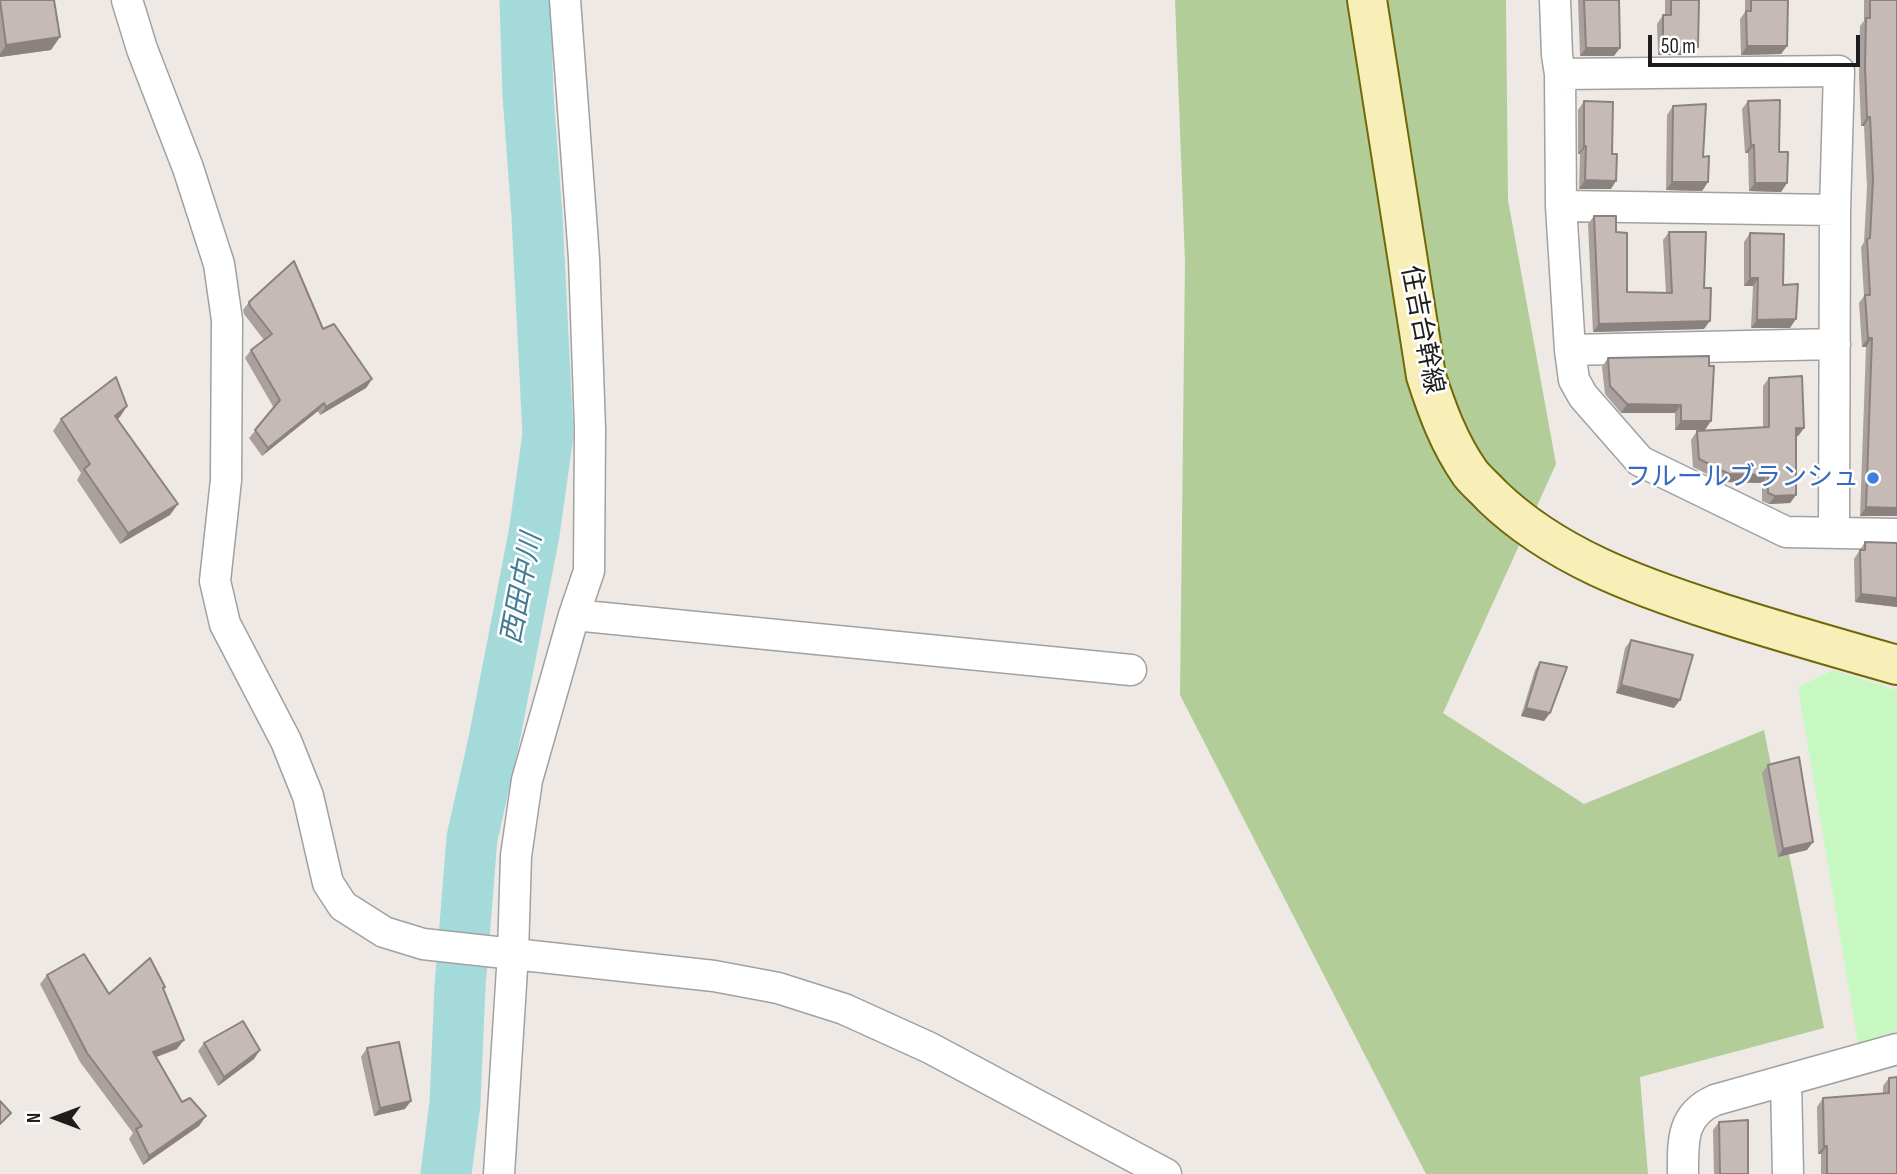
<!DOCTYPE html>
<meta charset="utf-8">
<style>
body{margin:0}
#map{position:relative;width:1897px;height:1174px;overflow:hidden;background:#eee9e4;font-family:"Sofia Sans Condensed",sans-serif}
canvas{display:block}
.north{position:absolute;left:21px;top:1083px;width:70px;height:70px;-webkit-text-stroke:5px #fff;paint-order:stroke;rotate:270deg;font-size:19px;font-weight:700;line-height:28px;text-align:center;color:#1d1d1d}
.north::after{content:'';display:block;margin:auto;width:24px;height:32px;background:#1d1d1d;clip-path:polygon(50% 0,100% 100%,50% 72%,0 100%)}
.scale{position:absolute;left:1648px;top:35px;width:212px;height:32px;box-sizing:border-box;border:4px solid #1d1d1d;border-top:0;padding-left:9px;font-size:21px;line-height:24px;white-space:nowrap;color:#1d1d1d;-webkit-text-stroke:5px #fff;paint-order:stroke}
</style>
<div id="map">
<canvas width="1897" height="1174"></canvas>
<div class="north">N</div>
<div class="scale">50 m</div>
</div>
<script>
const g = document.querySelector('canvas').getContext('2d');
g.lineJoin = 'round';
function paint(path, color) { g.fillStyle = color; g.fill(path, 'evenodd'); }
function strokePath(path, color, width, dash) { g.strokeStyle = color; g.lineWidth = width; g.lineCap = dash ? 'butt' : 'round'; g.setLineDash(dash || []); g.stroke(path); }
function write(font, color, halo, rows, align = 'center') {
  g.font = font + ' "Sofia Sans Condensed","Noto Sans JP",sans-serif'; g.lineWidth = 5; g.setLineDash([]); g.textBaseline = 'middle'; g.strokeStyle = halo; g.fillStyle = color; for (const [text, x, y, turn = 0] of rows) {
    g.save(); g.translate(x, y); g.rotate((+turn || 0) * Math.PI / 180); g.textAlign = isNaN(turn) ? turn : align; if (halo) g.strokeText(text, 0, 0); g.fillText(text, 0, 0); g.restore();
  }
}
paint(new Path2D(`
 M 1175,0 L 1506,0 L 1508,200 L 1556,464 L 1443,713 L 1584,804 L 1764,730 L 1824,1028 L 1640,1077 L 1648,1174 L 1426,1174 L 1180,695 L 1185,261 Z`), '#b3cd99');
paint(new Path2D(`
 M 1833,670 L 1897,690 L 1897,1033 L 1858,1043 L 1798,687 Z`), '#c8f8c1');
strokePath(new Path2D(`
 M 446,1174 L 455,1103 L 460,987 L 472,838 L 494,740 L 534,534 L 548,435 L 537,216 L 528,95 L 525,0`), '#a5dadb', 51);
const street = new Path2D(`
 M 127,0 L 142,49 L 188,168 L 219,264 L 227,320 L 226,480 L 215,581 L 225,624 L 286,741 L 308,796 L 328,883 L 343,906 L 384,932 L 423,944 L 714,976 L 778,988 L 844,1009 L 930,1048 L 1166,1174
 M 1555,0 L 1557,55 L 1560,74 L 1561,206 L 1570,350 L 1574,380 L 1583,396 L 1640,461 L 1786,532 L 1897,534
 M 1560,74 L 1839,71 L 1835,210 L 1834,532
 M 1561,206 L 1835,210
 M 1570,350 L 1835,344
 M 574,615 L 1131,670
 M 1786,1081 L 1788,1174
 M 499,1174 L 513,953 L 516,856 L 527,780 L 574,615 L 589,571 L 590,429 L 584,258 L 565,0
 M 1683,1174 C 1683,1141 1681,1115 1715,1100 L 1897,1049`);
const secondary = new Path2D(`
 M 1367,0 L 1426,376 C 1437,410 1449,443 1470,473 C 1476,481 1485,488 1492,496 C 1554,556 1637,586 1718,612 C 1777,631 1837,648 1897,665`);
strokePath(street, '#a1a1a1', 33);
strokePath(secondary, '#716808', 42);
strokePath(street, '#fff', 30);
strokePath(secondary, '#f8eeb8', 38);
paint(new Path2D(`
 M 0,0 L 51,50 L 0,57 Z
 M 1572,0 L 1623,0 L 1619,0 L 1614,56 L 1580,56 L 1578,0 Z
 M 1665,0 L 1699,0 L 1698,47 L 1692,55 L 1658,55 L 1657,24 L 1663,15 L 1665,15 Z
 M 1745,0 L 1788,0 L 1787,46 L 1781,54 L 1741,55 L 1740,19 L 1745,12 Z
 M 1864,0 L 1897,0 L 1897,516 L 1860,516 L 1866,347 L 1862,347 L 1859,303 L 1864,296 L 1861,247 L 1864,242 L 1867,187 L 1864,126 L 1861,126 L 1859,75 L 1860,26 L 1864,21 Z
 M 1584,101 L 1612,154 L 1611,189 L 1579,189 L 1580,154 L 1578,154 L 1578,110 Z
 M 1748,101 L 1779,152 L 1787,183 L 1781,192 L 1749,191 L 1748,153 L 1745,153 L 1742,109 Z
 M 1673,106 L 1703,157 L 1708,182 L 1702,191 L 1666,190 L 1667,115 Z
 M 1594,216 L 1616,232 L 1627,292 L 1666,293 L 1663,240 L 1669,232 L 1704,288 L 1704,329 L 1593,332 L 1588,224 Z
 M 1750,233 L 1783,285 L 1790,328 L 1751,328 L 1753,286 L 1744,286 L 1744,242 Z
 M 249,302 L 323,329 L 372,379 L 366,388 L 320,415 L 318,411 L 262,456 L 249,438 L 274,408 L 245,358 L 251,350 L 264,340 L 244,314 L 243,310 Z
 M 1709,356 L 1705,430 L 1675,430 L 1675,413 L 1621,413 L 1605,394 L 1602,367 L 1608,358 Z
 M 1769,378 L 1804,428 L 1798,436 L 1796,436 L 1796,495 L 1790,503 L 1769,504 L 1762,501 L 1762,483 L 1723,482 L 1693,467 L 1691,440 L 1697,431 L 1763,428 L 1763,386 Z
 M 127,406 L 118,419 L 170,515 L 120,544 L 77,480 L 81,473 L 53,431 L 61,419 Z
 M 1865,542 L 1897,543 L 1897,607 L 1855,602 L 1854,559 Z
 M 1631,640 L 1674,708 L 1616,693 L 1625,648 Z
 M 1540,662 L 1550,713 L 1544,721 L 1521,716 L 1535,670 Z
 M 1768,765 L 1807,850 L 1778,857 L 1762,773 Z
 M 47,975 L 109,994 L 163,989 L 177,1049 L 156,1057 L 182,1102 L 206,1116 L 199,1126 L 143,1165 L 129,1139 L 133,1133 L 80,1062 L 40,984 Z
 M 204,1043 L 254,1059 L 218,1086 L 198,1051 Z
 M 367,1048 L 405,1109 L 374,1116 L 361,1057 Z
 M 1889,1078 L 1897,1174 L 1821,1174 L 1821,1154 L 1818,1154 L 1817,1107 L 1823,1098 L 1883,1093 L 1883,1086 Z
 M 1719,1122 L 1748,1174 L 1714,1174 L 1713,1130 Z`), '#aaa09d');
paint(new Path2D(`
 M 60,37 L 51,50 L 0,57 L 0,54 L 6,45 Z
 M 1747,46 L 1787,46 L 1781,54 L 1741,55 Z
 M 1663,47 L 1698,47 L 1692,55 L 1658,55 Z
 M 1586,48 L 1620,48 L 1614,56 L 1580,56 Z
 M 1867,117 L 1870,117 L 1864,126 L 1861,126 Z
 M 1751,145 L 1754,145 L 1748,153 L 1745,153 Z
 M 1584,146 L 1586,146 L 1580,154 L 1578,154 Z
 M 1585,180 L 1616,181 L 1611,189 L 1579,189 Z
 M 1672,182 L 1708,182 L 1702,191 L 1666,190 Z
 M 1755,183 L 1787,183 L 1781,192 L 1749,191 Z
 M 1750,278 L 1758,278 L 1753,286 L 1744,286 Z
 M 1796,319 L 1790,328 L 1751,328 L 1757,320 Z
 M 1710,321 L 1704,329 L 1593,332 L 1599,324 Z
 M 1868,338 L 1872,338 L 1866,347 L 1862,347 Z
 M 372,379 L 366,388 L 320,415 L 326,407 Z
 M 324,403 L 318,411 L 262,456 L 268,448 Z
 M 1627,404 L 1681,405 L 1675,413 L 1621,413 Z
 M 127,406 L 120,417 L 107,427 L 115,416 Z
 M 1681,421 L 1711,421 L 1705,430 L 1675,430 Z
 M 1796,428 L 1804,428 L 1798,436 L 1790,437 Z
 M 1729,474 L 1768,475 L 1762,483 L 1723,482 Z
 M 1796,495 L 1790,503 L 1769,504 L 1775,496 Z
 M 178,504 L 170,515 L 120,544 L 128,533 Z
 M 1866,507 L 1897,508 L 1897,516 L 1860,516 Z
 M 1861,594 L 1897,598 L 1897,607 L 1855,602 Z
 M 1621,685 L 1680,700 L 1674,708 L 1616,693 Z
 M 1526,708 L 1550,713 L 1544,721 L 1521,716 Z
 M 1813,842 L 1807,850 L 1778,857 L 1783,849 Z
 M 184,1040 L 177,1049 L 146,1061 L 153,1052 Z
 M 260,1050 L 254,1059 L 218,1086 L 224,1077 Z
 M 411,1101 L 405,1109 L 374,1116 L 380,1108 Z
 M 206,1116 L 199,1126 L 143,1165 L 149,1156 Z
 M 1824,1146 L 1827,1146 L 1821,1154 L 1818,1154 Z`), '#8b8280');
const building = new Path2D(`
 M 0,0 L 54,0 L 60,37 L 6,45 Z
 M 1584,0 L 1619,0 L 1620,48 L 1586,48 Z
 M 1671,0 L 1699,0 L 1698,47 L 1663,47 L 1663,15 L 1671,15 Z
 M 1751,0 L 1788,0 L 1787,46 L 1747,46 L 1746,11 L 1751,11 Z
 M 1870,0 L 1897,0 L 1897,508 L 1866,507 L 1872,338 L 1868,338 L 1865,295 L 1870,295 L 1867,239 L 1870,238 L 1873,179 L 1870,117 L 1867,117 L 1865,66 L 1866,18 L 1870,18 Z
 M 1780,100 L 1779,152 L 1788,152 L 1787,183 L 1755,183 L 1754,145 L 1751,145 L 1748,101 Z
 M 1584,101 L 1613,102 L 1612,154 L 1617,154 L 1616,181 L 1585,180 L 1586,146 L 1584,146 Z
 M 1706,104 L 1703,157 L 1709,156 L 1708,182 L 1672,182 L 1673,106 Z
 M 1594,216 L 1616,216 L 1616,232 L 1627,233 L 1627,292 L 1672,293 L 1669,232 L 1706,232 L 1704,288 L 1711,288 L 1710,321 L 1599,324 Z
 M 1750,233 L 1784,234 L 1783,285 L 1798,284 L 1796,319 L 1757,320 L 1758,278 L 1750,278 Z
 M 294,261 L 323,329 L 334,324 L 372,379 L 326,407 L 324,403 L 268,448 L 255,430 L 280,400 L 251,350 L 272,334 L 250,306 L 249,302 Z
 M 1709,356 L 1709,366 L 1714,366 L 1711,421 L 1681,421 L 1681,405 L 1627,404 L 1610,386 L 1608,358 Z
 M 1802,376 L 1804,428 L 1796,428 L 1796,495 L 1775,496 L 1768,493 L 1768,475 L 1729,474 L 1699,459 L 1697,431 L 1769,427 L 1769,378 Z
 M 116,377 L 127,406 L 115,416 L 178,504 L 128,533 L 84,469 L 90,464 L 61,419 Z
 M 1865,542 L 1897,543 L 1897,598 L 1861,594 L 1860,550 L 1865,550 Z
 M 1631,640 L 1693,655 L 1680,700 L 1621,685 Z
 M 1540,662 L 1567,667 L 1550,713 L 1526,708 Z
 M 1799,757 L 1813,842 L 1783,849 L 1768,765 Z
 M 84,954 L 109,994 L 150,958 L 165,987 L 163,988 L 184,1040 L 153,1052 L 182,1102 L 190,1098 L 206,1116 L 149,1156 L 136,1129 L 142,1126 L 87,1053 L 47,975 Z
 M 243,1021 L 260,1050 L 224,1077 L 204,1043 Z
 M 399,1042 L 411,1101 L 380,1108 L 367,1048 Z
 M 1897,1077 L 1897,1174 L 1827,1174 L 1827,1146 L 1824,1146 L 1823,1098 L 1889,1093 L 1889,1078 Z
 M 0,1101 L 11,1113 L 0,1124 Z
 M 1748,1120 L 1748,1174 L 1720,1174 L 1719,1122 Z`);
paint(building, '#c6bab7');
strokePath(building, '#8b8280', 2);
for (const [x, y, r, color] of [
 [1873,478,7,"#3f7fe0"]
]) { const dot = new Path2D(); dot.arc(x, y, r, 0, 2 * Math.PI); g.fillStyle = color; g.fill(dot); strokePath(dot, '#fff', 2.5); }
write('26px', '#1d1d1d', '#fff', [
 ["住吉台幹線",1421,330,79]
]);
write('26px', '#366cbe', '#fff', [
 ["フルールブランシュ",1859,478]
], 'right');
write('italic 28px', '#437b94', '#fff', [
 ["西田中川",523,589,-79]
]);
</script>
